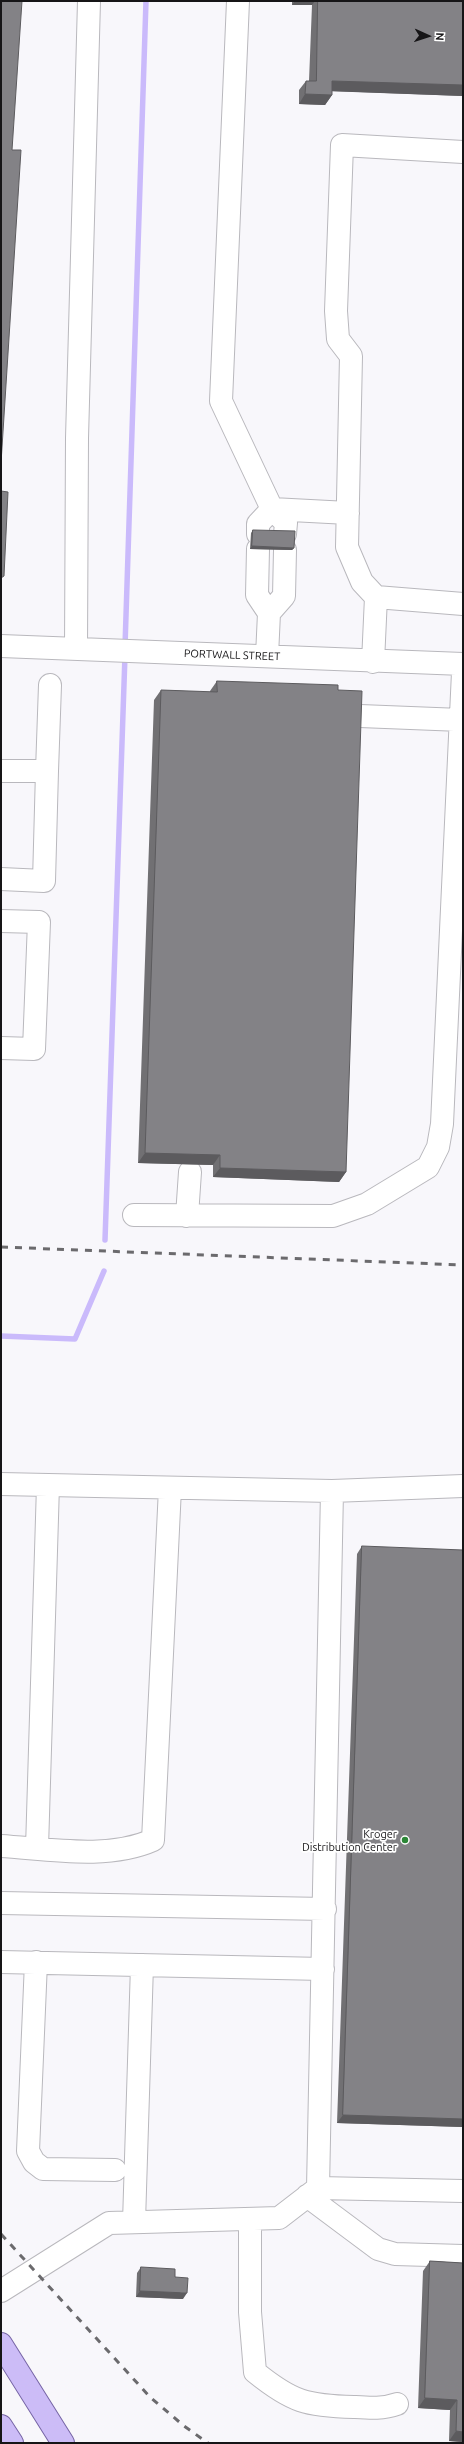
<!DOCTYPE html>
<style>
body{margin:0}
#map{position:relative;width:464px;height:2444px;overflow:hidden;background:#f8f7fb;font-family:Ubuntu,sans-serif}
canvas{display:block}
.frame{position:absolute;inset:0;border:2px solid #161517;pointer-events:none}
.north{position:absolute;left:408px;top:16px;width:40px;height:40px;-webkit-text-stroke:3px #fff;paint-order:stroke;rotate:93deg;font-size:11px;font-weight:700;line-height:16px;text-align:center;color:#161517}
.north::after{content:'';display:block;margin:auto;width:14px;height:18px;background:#161517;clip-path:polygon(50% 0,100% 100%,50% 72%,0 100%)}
</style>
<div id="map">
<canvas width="464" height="2444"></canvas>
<div class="frame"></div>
<div class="north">N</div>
</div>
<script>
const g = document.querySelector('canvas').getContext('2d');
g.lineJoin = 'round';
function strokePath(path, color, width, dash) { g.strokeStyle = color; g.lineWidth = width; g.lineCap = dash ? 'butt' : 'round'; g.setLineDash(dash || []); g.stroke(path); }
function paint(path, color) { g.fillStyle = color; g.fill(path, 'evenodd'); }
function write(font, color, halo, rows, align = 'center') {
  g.font = font + ' Ubuntu,sans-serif'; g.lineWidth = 3.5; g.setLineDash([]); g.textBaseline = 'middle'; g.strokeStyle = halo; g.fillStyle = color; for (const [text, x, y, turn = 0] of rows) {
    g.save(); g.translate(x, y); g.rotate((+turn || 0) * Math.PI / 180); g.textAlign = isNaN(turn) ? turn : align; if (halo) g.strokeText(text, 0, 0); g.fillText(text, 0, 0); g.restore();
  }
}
strokePath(new Path2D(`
 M 125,646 L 146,1
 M 105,1240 L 125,655
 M 1,1336 L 75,1339 L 104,1271`), '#cabafb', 5.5);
const minor = new Path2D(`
 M 238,1 L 221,401 L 272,509 L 286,523 L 285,534
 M 463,152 L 342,145 L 336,311 L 338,339 L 351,356 L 347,547 L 362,582 L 376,597 L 463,604
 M 258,534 L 258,524 L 272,509 L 348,513
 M 258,549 L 257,595 L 269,613 L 267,656
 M 269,613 L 284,596 L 285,550
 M 1,646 L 463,664
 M 76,649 L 77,438 L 89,1
 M 373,662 L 376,597
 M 360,716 L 461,720
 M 1,771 L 47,771 L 44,881 L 1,879
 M 47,771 L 50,685
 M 1,921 L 39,922 L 34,1049 L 1,1048
 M 134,1215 L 333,1216 L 367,1204 L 428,1167 L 438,1147 L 442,1124 L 463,672
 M 187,1216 L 190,1172
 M 1,1484 L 332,1491 L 463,1486
 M 1,1846 C 49,1849 108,1860 153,1840 L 170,1488
 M 37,1848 L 48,1485
 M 1,1903 L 325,1909
 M 1,1962 L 323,1969
 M 36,1962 L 28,2151 L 34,2162 L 43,2169 L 115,2170
 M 318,2188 L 332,1491
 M 307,2196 L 378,2249 L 395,2254 L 463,2256
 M 250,2219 L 250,2312 L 255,2372 C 292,2402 307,2406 354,2407 C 370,2408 383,2409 397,2404
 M 134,2222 L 142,1965
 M 1,2291 L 109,2223 L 279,2218 L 318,2188 L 463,2191`);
const major = new Path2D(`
 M 1,2344 L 63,2443
 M 1,2426 L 12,2443`);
strokePath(minor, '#b9b8bd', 24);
strokePath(major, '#7665a5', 24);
strokePath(minor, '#fff', 22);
strokePath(major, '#ccbcf7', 22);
strokePath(new Path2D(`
 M 1,1247 L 463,1265
 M 1,2234 L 150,2397 L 184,2426 L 208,2443`), '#6b6a6d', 3, [7, 7]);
paint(new Path2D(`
 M 292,1 L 463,1 L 463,96 L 332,91 L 332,95 L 325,105 L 299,104 L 299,90 L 306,81 L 309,81 L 312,5 L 292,5 Z
 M 253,530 L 294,548 L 292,550 L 250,549 L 251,533 Z
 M 217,681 L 338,690 L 346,1172 L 339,1182 L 213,1177 L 213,1165 L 138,1163 L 154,700 L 161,690 L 210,692 L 210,691 Z
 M 362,1546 L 463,2127 L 337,2123 L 357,1554 Z
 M 430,2261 L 463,2263 L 463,2442 L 449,2441 L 450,2410 L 418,2408 L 423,2271 Z
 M 141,2267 L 175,2277 L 183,2299 L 136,2297 L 137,2273 Z`), '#717073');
paint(new Path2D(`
 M 295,1 L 315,1 L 312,5 L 292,5 Z
 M 332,81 L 463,85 L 463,96 L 325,91 Z
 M 305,94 L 332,95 L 325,105 L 299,104 Z
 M 252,546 L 294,548 L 292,550 L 250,549 Z
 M 145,1153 L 220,1155 L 213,1165 L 138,1163 Z
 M 220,1168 L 346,1172 L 339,1182 L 213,1177 Z
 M 343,2115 L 463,2119 L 463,2127 L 337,2123 Z
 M 140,2291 L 187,2293 L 183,2299 L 136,2297 Z
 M 425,2398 L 457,2400 L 450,2410 L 418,2408 Z
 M 456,2431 L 463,2432 L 463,2442 L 449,2441 Z`), '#5c5b5e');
const building = new Path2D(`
 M 1,1 L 22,1 L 12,150 L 21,150 L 1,463 Z
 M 318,1 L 463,1 L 463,85 L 332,81 L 332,95 L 305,94 L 306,81 L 316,81 Z
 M 1,491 L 8,492 L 4,576 L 1,578 Z
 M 253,530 L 295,531 L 294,548 L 252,546 Z
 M 217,681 L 338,685 L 338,690 L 362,691 L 346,1172 L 220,1168 L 220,1155 L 145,1153 L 161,690 L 217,692 Z
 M 362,1546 L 463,1550 L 463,2119 L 343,2115 Z
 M 430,2261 L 463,2263 L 463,2432 L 456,2431 L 457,2400 L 425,2398 Z
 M 141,2267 L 175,2269 L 175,2277 L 188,2278 L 187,2293 L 140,2291 Z`);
paint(building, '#838286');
strokePath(building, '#5c5b5e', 1);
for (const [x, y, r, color] of [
 [405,1840,4,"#2b8636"]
]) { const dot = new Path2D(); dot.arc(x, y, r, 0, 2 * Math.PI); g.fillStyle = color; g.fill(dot); strokePath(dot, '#fff', 1.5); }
write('11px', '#161517', '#fff', [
 ["PORTWALL STREET",232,655,2]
]);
write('11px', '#161517', '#fff', [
 ["Kroger",397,1834],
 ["Distribution Center",397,1847]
], 'right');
</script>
